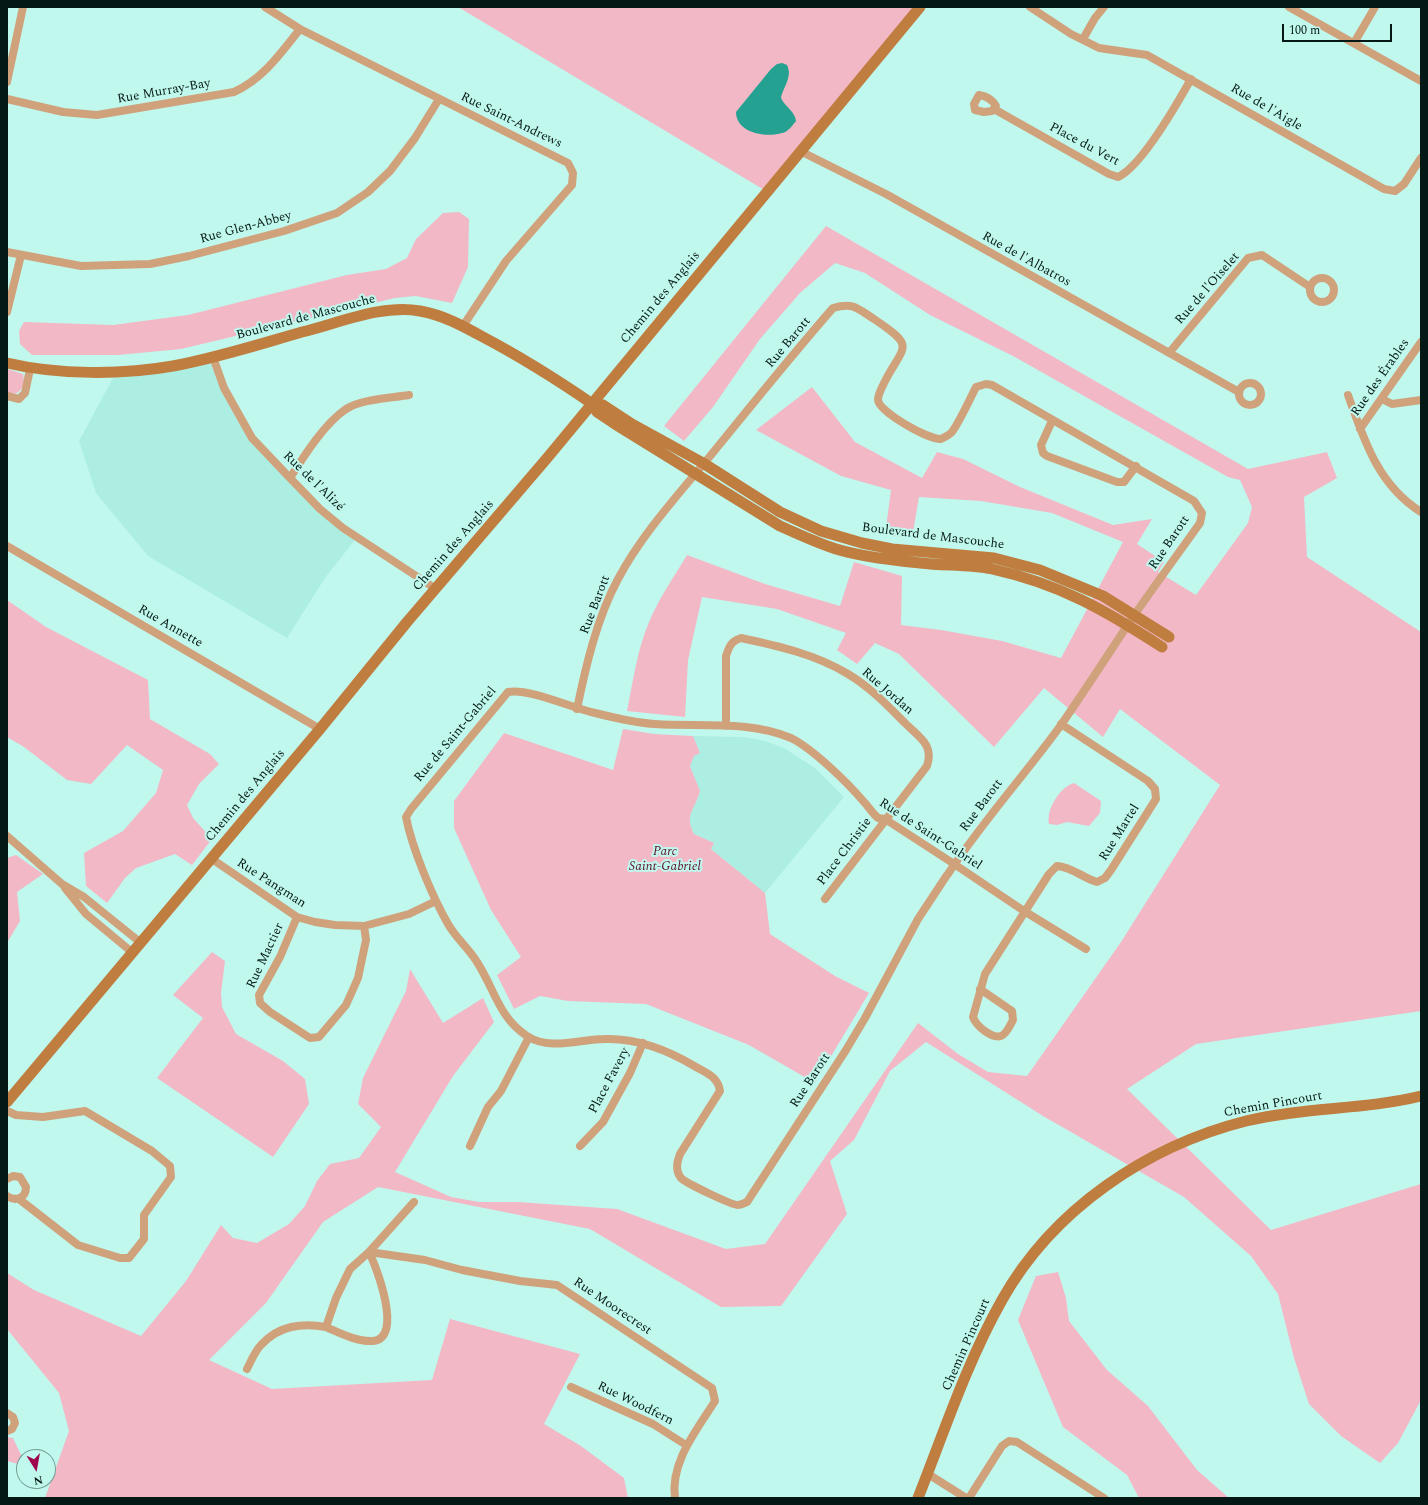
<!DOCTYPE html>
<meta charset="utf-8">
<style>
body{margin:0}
#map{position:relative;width:1428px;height:1505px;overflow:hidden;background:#c1f8ee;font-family:Spectral,serif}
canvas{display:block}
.frame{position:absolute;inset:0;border:8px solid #041915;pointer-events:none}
.north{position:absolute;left:16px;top:1449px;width:40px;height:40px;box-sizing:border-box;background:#c1f8ee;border:1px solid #759f97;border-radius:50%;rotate:169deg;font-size:11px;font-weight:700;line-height:16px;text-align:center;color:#041915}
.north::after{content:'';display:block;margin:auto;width:14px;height:18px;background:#9e054e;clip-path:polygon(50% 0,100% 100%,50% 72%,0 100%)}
.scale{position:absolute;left:1282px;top:24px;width:110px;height:18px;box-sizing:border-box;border:2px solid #041915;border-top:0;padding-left:5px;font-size:12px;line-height:14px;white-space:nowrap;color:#041915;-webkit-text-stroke:3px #c1f8ee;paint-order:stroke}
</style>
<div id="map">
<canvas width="1428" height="1505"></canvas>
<div class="frame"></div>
<div class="north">N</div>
<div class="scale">100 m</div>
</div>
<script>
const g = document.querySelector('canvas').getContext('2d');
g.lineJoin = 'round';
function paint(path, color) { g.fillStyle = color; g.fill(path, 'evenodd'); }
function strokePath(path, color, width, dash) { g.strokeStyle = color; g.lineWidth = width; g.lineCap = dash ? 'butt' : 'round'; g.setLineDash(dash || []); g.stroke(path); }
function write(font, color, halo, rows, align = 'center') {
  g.font = font + ' Spectral,serif'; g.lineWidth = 4; g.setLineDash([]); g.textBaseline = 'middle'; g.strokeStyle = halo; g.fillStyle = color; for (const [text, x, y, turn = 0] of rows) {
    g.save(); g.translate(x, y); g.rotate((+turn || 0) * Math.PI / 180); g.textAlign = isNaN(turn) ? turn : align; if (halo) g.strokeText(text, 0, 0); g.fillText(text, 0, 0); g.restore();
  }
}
paint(new Path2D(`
 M 213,357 L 252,438 L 320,509 L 358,536 L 325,578 L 287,638 L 148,556 L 96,493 L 79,441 L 113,378 L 183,369 Z
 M 693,736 L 744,737 L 765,741 L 784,748 L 815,768 L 844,797 L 765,893 L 711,849 L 714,843 L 694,834 L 690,825 L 689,816 L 700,793 L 690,766 L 694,756 L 700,753 Z`), '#adeee2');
paint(new Path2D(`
 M 458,7 L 920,7 L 766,191 Z
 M 459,212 L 469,219 L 468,267 L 452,303 L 416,296 L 395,298 L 181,349 L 118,355 L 32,355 L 20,344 L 19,331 L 24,322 L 113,325 L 188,315 L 347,275 L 386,269 L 407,258 L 416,239 L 443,213 Z
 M 826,226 L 1248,469 L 1327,452 L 1337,478 L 1304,497 L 1307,557 L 1421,632 L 1421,1011 L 1196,1044 L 1127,1089 L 1271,1230 L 1421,1184 L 1421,1400 L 1398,1443 L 1380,1463 L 1341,1436 L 1309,1404 L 1294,1358 L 1278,1294 L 1251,1256 L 1184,1197 L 1043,1116 L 926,1042 L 890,1071 L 854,1140 L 830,1161 L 847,1214 L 781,1306 L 721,1307 L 590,1229 L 378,1187 L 323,1222 L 266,1303 L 209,1360 L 272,1389 L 432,1380 L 450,1319 L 580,1354 L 544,1424 L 581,1446 L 624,1478 L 628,1498 L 45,1498 L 69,1431 L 59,1393 L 7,1329 L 7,1273 L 34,1290 L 141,1336 L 186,1281 L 221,1225 L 233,1238 L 257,1243 L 289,1224 L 305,1206 L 317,1181 L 330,1164 L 359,1158 L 381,1127 L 358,1104 L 363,1078 L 406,991 L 410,969 L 443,1023 L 483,998 L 494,1022 L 453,1076 L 395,1172 L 451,1197 L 479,1202 L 518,1202 L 617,1209 L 726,1249 L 765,1244 L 918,1023 L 958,1054 L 988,1072 L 1027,1076 L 1121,942 L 1220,785 L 1120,709 L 1103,737 L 1044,688 L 994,747 L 899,654 L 875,643 L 857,664 L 837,650 L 846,633 L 777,609 L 702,597 L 688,660 L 685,717 L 627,711 C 633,682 637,650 649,622 C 659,598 674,577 687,555 L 765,584 L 840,606 L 854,562 L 902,576 L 901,625 L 941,630 L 1002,641 L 1061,658 L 1123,542 L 1052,513 L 981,501 L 919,497 L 912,538 L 885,535 L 891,490 L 841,476 L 756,430 L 812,387 L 855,442 L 922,478 L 937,452 L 963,459 L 1020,487 L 1113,525 L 1152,519 L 1137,544 L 1164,562 L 1158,572 L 1196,595 L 1248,523 L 1252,507 L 1240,480 L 1228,477 L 1013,356 L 930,315 L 865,273 L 835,263 L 800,293 L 760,339 L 713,407 L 684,441 L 664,426 Z
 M 7,369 L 23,374 C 26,386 20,397 7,393 Z
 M 7,600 L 46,627 L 148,680 L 150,719 L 210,754 L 219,764 L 199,784 L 187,805 L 193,818 L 212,839 L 192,865 L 175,854 L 136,868 L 125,878 L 107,903 L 86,886 L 84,853 L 123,831 L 156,793 L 163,770 L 127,745 L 91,784 L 67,780 L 24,747 L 7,737 Z
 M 623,729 L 654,734 L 693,736 L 700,753 L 694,756 L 690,766 L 700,791 C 695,810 684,814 694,834 L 714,843 L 711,849 L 765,893 L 770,934 L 835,976 L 869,993 L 815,1083 L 749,1045 L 646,1004 L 568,1001 L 540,996 L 514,1009 L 497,975 L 521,957 L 491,910 L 454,828 L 454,801 L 504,733 L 613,770 Z
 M 1074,783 L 1101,801 L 1100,813 L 1089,826 L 1067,822 L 1057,825 L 1049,824 C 1046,809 1060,787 1074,783 Z
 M 16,855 L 43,874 L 17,892 L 20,921 L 7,943 L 7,858 Z
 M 212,952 L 225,961 L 221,993 L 222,1007 L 236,1034 L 283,1061 L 305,1079 L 309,1104 L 273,1157 L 157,1078 L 203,1018 L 173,995 Z
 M 1058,1272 L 1066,1298 L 1069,1321 L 1107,1370 L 1148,1406 L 1197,1470 L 1229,1498 L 1139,1498 L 1127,1475 L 1063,1427 L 1018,1320 L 1036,1276 Z
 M 7,1437 L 13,1438 L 23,1459 L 18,1464 L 7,1461 Z`), '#f2b8c6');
paint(new Path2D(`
 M 782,63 L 787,65 C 793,77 783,87 781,98 C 785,107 795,111 796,121 C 792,126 788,132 782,133 C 766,138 736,133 736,112 L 771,69 L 777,64 Z`), '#25a192');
strokePath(new Path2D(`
 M 265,7 L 300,29 L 568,163 L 573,173 L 572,185 L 506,261 L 463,326
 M 1030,7 L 1071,34 L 1099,48 L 1147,55 L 1384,189 L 1395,191 L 1404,184 L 1421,158
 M 1289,7 L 1421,81
 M 1083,39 L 1095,18 L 1104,7
 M 1354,43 L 1375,7
 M 7,82 L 23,7
 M 979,95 C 986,96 992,99 996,106 L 992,111 L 984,112 L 975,110 L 974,104 Z
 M 7,99 L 63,112 L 97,115 L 234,92 C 263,79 281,53 300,29
 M 994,109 L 1109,174 L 1118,177 C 1142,166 1177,104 1191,79
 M 800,151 L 886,194 L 1239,392
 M 7,252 L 81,266 L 150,264 L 189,256 L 284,231 L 337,213 L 368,192 L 390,171 L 415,138 L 439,99
 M1310 290a12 12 0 1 1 24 0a12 12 0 1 1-24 0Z
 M 7,312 L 21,255
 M 1169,353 L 1248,258 L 1262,255 L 1310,287
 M 213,357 L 224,388 L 252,438 L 290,478 L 320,509 L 343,528 L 436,589
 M1239 394a11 11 0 1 1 22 0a11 11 0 1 1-22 0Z
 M 1348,395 C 1364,440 1378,485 1421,512
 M 7,396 L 19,399 L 25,393 L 30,369
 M 1382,399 L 1392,404 L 1421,400
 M 1052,421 L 1041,445 L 1043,453 L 1047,456 L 1117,482 L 1124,482 L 1136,466
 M 1360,429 L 1421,342
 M 290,478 C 304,456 324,424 346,409 C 362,399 391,398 409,395
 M 7,546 L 320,729
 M 577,709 C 586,665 597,618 618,579 C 642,534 678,495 711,455 C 751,406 791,356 833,308 C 853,302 857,308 874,319 C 917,348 904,344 884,383 C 882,388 878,394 878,400 C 879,412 929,440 941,439 C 943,438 949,435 951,433 C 957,427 971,397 976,387 L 986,384 L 992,385 L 1194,501 L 1202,513 L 1200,523 C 1178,554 1155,585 1133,617 C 1109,653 1086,689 1061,725 C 1024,776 982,822 948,874 L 947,875 L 918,919 L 865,1018 L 846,1050 L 747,1202 C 744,1203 741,1205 738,1205 C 731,1205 684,1182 681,1178 C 675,1170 677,1162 680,1154 L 720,1091 C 718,1077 708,1074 696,1067 C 668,1050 638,1038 605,1039 C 580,1039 550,1051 527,1036 C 499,1018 495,990 477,962 C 469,949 456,938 448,924 C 432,896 412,848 406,817 L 411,809 L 508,692 C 529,688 572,708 595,713 C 615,718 635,723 655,724 C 699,727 749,720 791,738 C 813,749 847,782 864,802 C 869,807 872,813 878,818 L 885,819 L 948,860 C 954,864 960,868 966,872 L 1024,911 L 1086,949
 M 726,726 L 726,656 C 729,647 731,641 741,638 C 778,646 815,654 848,674 C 870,687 888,706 906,724 C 920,738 934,745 927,766 L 825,899
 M 7,836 L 62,884 L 84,897 L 141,943
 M 212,859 L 297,917 L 315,922 L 335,925 L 364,926 L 409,914 L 436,901
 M 65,888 L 86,914 L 133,953
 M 297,917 L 280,957 L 259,995 L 260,1003 L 270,1012 L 310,1038 L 319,1037 L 346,1005 L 358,978 L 366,940 L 364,926
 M 980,989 L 1012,1011 L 1013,1020 C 1010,1025 1007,1034 1001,1036 C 992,1039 976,1026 973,1017 L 985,974 L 1049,874 L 1057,866 C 1072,867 1083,878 1097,882 L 1105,878 L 1111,870 L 1156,799 L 1155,789 L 1148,781 L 1061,724
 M 7,1111 L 16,1115 L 43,1117 L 85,1111 L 152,1151 L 170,1166 L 171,1177 L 144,1215 L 144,1239 L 129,1258 L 120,1258 L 78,1245 L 19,1199
 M 470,1146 L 488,1107 L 501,1091 L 529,1037
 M 580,1146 L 603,1122 L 630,1073 L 643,1043
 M 7,1179 L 13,1176 L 20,1177 L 26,1187 C 26,1198 16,1202 7,1196
 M 369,1252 L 425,1260 L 462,1270 L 520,1281 L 557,1285 L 712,1388 L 715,1401 C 697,1430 670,1462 675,1498
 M 369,1252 C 376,1266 404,1338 373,1341 C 357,1342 340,1333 326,1327 L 336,1298 L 350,1269 L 369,1252 L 414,1202
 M 247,1369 C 251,1361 255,1351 261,1345 C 279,1325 302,1323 326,1327
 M 571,1387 L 653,1424 L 686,1445
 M 7,1413 L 13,1417 L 15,1423 L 12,1429 L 7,1431
 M 928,1474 L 966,1498
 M 969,1498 L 1002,1446 L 1009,1441 L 1017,1442 L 1104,1498`), '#cfa27c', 8);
strokePath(new Path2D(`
 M 7,363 C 58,375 122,375 173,366 C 217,358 260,344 302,332 C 339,323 382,304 420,311 C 443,315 463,326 483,337 C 521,357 556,379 591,403 L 597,412 L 615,424 L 780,526 C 798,534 817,543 836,549 C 863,557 892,560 920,563 C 944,566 969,564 992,569 C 1060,584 1105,610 1162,647
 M 591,403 L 603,405 L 632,424 L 703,463 L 780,512 L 821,531 L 862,543 L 892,549 L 994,558 L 1040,570 L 1103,596 L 1169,637
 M 7,1102 L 320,729 L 407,622 L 548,457 L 920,7
 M 918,1498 C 944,1432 967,1362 1002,1300 C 1053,1209 1147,1146 1246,1121 C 1304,1107 1364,1110 1421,1096`), '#bf7d3f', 11);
write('13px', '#041915', '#c1f8ee', [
 ["Rue Murray-Bay",164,92,-10],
 ["Rue de l'Aigle",1266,108,30],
 ["Rue Saint-Andrews",511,121,26],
 ["Place du Vert",1084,145,28],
 ["Rue Glen-Abbey",246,228,-15],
 ["Rue de l'Albatros",1026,260,29],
 ["Rue de l'Oiselet",1208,289,-49],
 ["Chemin des Anglais",661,298,-50],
 ["Boulevard de Mascouche",306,318,-15],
 ["Rue Barott",789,343,-50],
 ["Rue des Érables",1381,378,-55],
 ["Rue de l'Alizé",313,482,44],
 ["Boulevard de Mascouche",933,537,7],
 ["Rue Barott",1170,543,-56],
 ["Chemin des Anglais",454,546,-49],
 ["Rue Barott",596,605,-69],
 ["Rue Annette",170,627,30],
 ["Rue Jordan",887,692,41],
 ["Rue de Saint-Gabriel",456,735,-50],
 ["Chemin des Anglais",246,796,-50],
 ["Rue Barott",982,806,-53],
 ["Rue Martel",1120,833,-58],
 ["Rue de Saint-Gabriel",930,835,33],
 ["Place Christie",845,852,-53],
 ["Rue Pangman",271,884,33],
 ["Rue Mactier",266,956,-65],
 ["Place Favery",610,1081,-62],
 ["Rue Barott",811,1081,-57],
 ["Chemin Pincourt",1273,1105,-10],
 ["Rue Moorecrest",612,1307,34],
 ["Chemin Pincourt",967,1345,-66],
 ["Rue Woodfern",635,1404,26]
]);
write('italic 13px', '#5a0f2d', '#c1f8ee', [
 ["Parc",665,852],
 ["Saint-Gabriel",665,867]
]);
</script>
